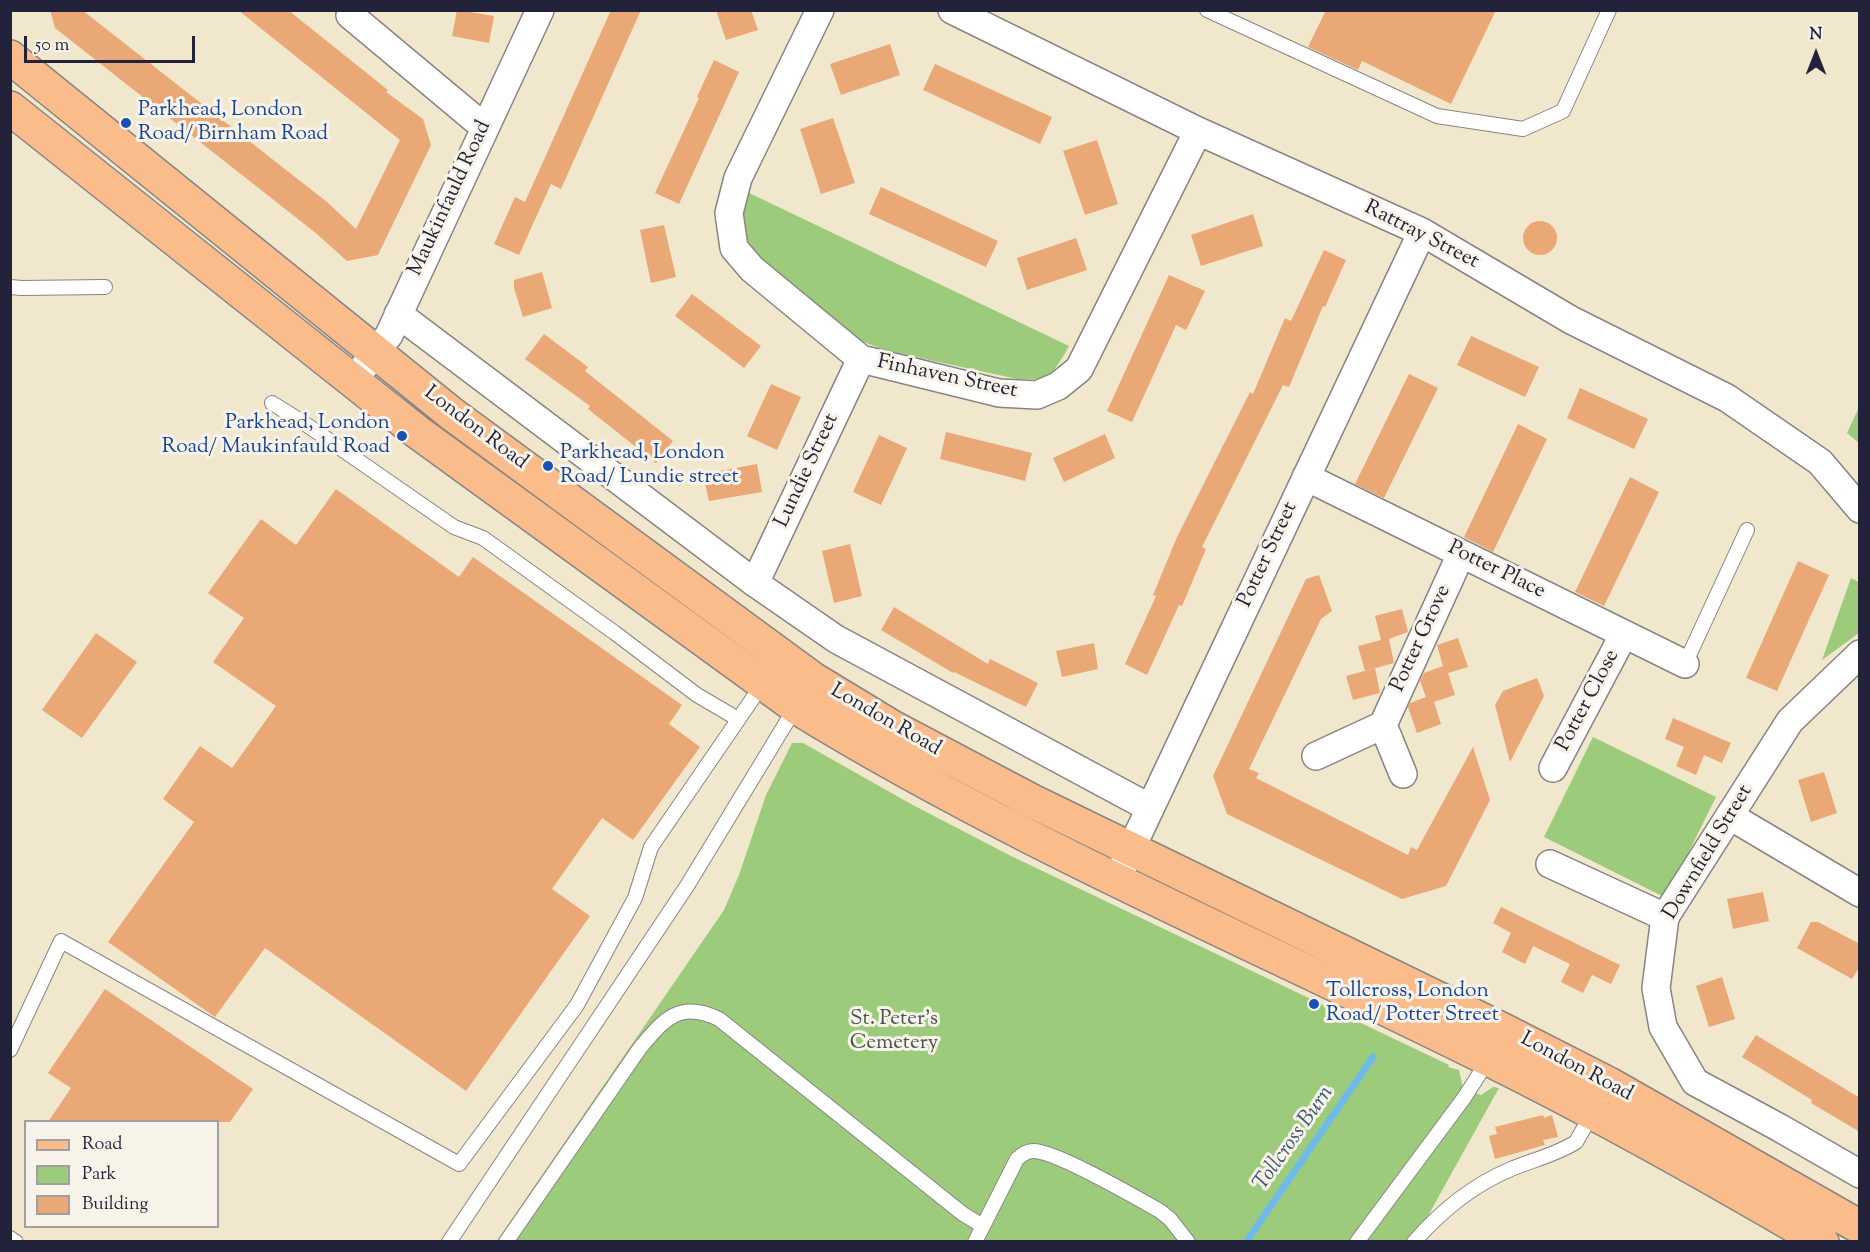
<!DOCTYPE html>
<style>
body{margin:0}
#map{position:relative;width:1870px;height:1252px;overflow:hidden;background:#f0e7cd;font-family:"Sorts Mill Goudy",serif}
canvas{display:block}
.frame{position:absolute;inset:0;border:12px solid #22223b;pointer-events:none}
.legend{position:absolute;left:24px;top:1120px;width:195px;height:108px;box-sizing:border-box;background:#f7f3e8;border:2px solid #a29fa3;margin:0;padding:8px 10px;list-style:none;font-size:18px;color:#22223b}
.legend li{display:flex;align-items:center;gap:12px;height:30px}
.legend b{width:30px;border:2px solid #a29fa3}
.north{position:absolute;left:1786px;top:24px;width:60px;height:60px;-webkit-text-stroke:4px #f7f3e8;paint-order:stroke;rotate:0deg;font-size:16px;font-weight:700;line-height:24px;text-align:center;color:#22223b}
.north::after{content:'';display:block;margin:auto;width:21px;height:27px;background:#22223b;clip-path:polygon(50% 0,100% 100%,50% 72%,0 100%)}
.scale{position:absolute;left:24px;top:36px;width:171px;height:27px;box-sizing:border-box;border:3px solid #22223b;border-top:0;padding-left:8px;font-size:18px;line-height:21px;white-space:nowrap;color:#22223b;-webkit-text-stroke:4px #f7f3e8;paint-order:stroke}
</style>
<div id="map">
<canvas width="1870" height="1252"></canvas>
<div class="frame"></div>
<ul class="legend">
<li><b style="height:8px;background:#f9bc8a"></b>Road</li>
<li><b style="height:16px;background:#9ccc7b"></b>Park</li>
<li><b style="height:16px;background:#eaa876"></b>Building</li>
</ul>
<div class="north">N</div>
<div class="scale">50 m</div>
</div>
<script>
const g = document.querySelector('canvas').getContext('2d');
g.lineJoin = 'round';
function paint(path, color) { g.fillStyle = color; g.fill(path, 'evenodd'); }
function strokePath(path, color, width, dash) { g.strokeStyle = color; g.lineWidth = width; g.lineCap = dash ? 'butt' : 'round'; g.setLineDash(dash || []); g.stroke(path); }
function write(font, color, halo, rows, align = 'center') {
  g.font = font + ' "Sorts Mill Goudy",serif'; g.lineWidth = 6; g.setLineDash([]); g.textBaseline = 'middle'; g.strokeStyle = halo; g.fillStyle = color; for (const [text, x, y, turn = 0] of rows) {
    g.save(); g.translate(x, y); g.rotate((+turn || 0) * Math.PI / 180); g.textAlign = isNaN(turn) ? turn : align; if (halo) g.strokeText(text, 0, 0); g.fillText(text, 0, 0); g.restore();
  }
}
paint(new Path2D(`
 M 745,191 L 1069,346 C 1053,374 1050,381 1017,379 L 884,350 L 859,340 L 747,252 L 742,223 Z
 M 1859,407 L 1859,443 L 1847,433 Z
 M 1851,578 L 1859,582 L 1859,633 L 1822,660 Z
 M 1593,737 L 1716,797 L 1666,898 L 1544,837 Z
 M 792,743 L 803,743 L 911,804 L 1009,855 L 1449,1065 L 1448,1067 L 1459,1070 L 1463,1088 L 1481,1095 L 1493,1087 L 1499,1088 L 1414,1241 L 496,1242 L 724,910 L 739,875 L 766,795 Z`), '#9ccc7b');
strokePath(new Path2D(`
 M 1246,1242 L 1373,1057`), '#6fbae8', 7);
paint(new Path2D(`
 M 50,10 L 82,10 L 327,202 L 356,229 L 400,140 L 238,10 L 288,10 L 388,90 L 386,92 L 423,119 L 431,145 L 378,255 L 347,261 L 317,234 L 55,28 Z
 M 457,10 L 494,16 L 489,43 L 452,36 Z
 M 611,10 L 641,10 L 561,189 L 551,184 L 519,255 L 494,244 L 515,197 L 525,202 Z
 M 716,10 L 751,10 L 758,30 L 726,40 Z
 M 1326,10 L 1496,10 L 1451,104 L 1362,61 L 1358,70 L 1308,47 Z
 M 890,44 L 900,75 L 841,95 L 830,64 Z
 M 714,60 L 739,72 L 679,204 L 655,193 L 699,98 L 697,97 Z
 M 935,64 L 1052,117 L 1040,144 L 923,90 Z
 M 833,118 L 855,183 L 821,194 L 800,129 Z
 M 1097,140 L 1118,204 L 1085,215 L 1063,151 Z
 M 881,187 L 998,241 L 986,267 L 869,214 Z
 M 1253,214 L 1263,246 L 1201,266 L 1191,235 Z
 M1523 238a17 17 0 1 1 34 0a17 17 0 1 1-34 0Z
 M 664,225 L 676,277 L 651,283 L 640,230 Z
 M 1076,238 L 1087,270 L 1027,290 L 1017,258 Z
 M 1324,250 L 1346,260 L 1325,307 L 1323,306 L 1289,387 L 1283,385 L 1202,547 L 1206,549 L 1182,606 L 1179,605 L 1147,675 L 1125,664 L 1156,596 L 1153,595 L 1177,537 L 1250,392 L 1253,394 L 1285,318 L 1291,321 Z
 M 542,272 L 552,308 L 523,317 L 514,288 L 514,280 Z
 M 1169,275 L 1205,291 L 1186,330 L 1176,325 L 1132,422 L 1107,411 Z
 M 692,294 L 761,346 L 744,368 L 675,316 Z
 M 544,334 L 588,367 L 585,371 L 673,441 L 656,463 L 588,409 L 590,406 L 525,359 Z
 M 1471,336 L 1539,367 L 1525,397 L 1457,365 Z
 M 1409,374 L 1438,388 L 1384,498 L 1355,484 Z
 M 771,384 L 801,397 L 777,450 L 747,436 Z
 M 1580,388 L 1648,419 L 1634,449 L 1567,418 Z
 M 1518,424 L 1547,439 L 1493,552 L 1464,537 Z
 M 946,432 L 1032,453 L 1025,481 L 940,459 Z
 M 1105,434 L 1115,458 L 1064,482 L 1053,458 Z
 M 879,435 L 907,448 L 881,505 L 853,492 Z
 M 757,464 L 762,492 L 709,501 L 703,474 Z
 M 1630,477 L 1659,492 L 1604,606 L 1575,592 Z
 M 336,489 L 459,577 L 473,557 L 682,705 L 669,724 L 700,747 L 633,840 L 602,818 L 552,889 L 590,916 L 466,1091 L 265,948 L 215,1017 L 108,942 L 194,822 L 163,799 L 200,746 L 232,768 L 276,706 L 213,662 L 244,618 L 208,593 L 261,519 L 296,545 Z
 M 850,544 L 862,596 L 834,603 L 822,551 Z
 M 1798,561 L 1829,575 L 1777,691 L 1746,678 Z
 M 1319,575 L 1332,611 L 1321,619 L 1249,769 L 1259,773 L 1256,778 L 1408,855 L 1411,847 L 1417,850 L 1473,747 L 1490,800 L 1446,886 L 1402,899 L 1227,814 L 1213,776 L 1306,579 Z
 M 894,607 L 988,664 L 990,659 L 1038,683 L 1026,707 L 954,672 L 953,673 L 881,630 Z
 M 1402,609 L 1408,632 L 1389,639 L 1394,663 L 1365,671 L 1358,646 L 1381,640 L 1375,616 Z
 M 96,633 L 137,662 L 82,738 L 42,710 Z
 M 1458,638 L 1468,667 L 1448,673 L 1455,695 L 1434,702 L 1441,724 L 1417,733 L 1408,707 L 1410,703 L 1426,697 L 1420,681 L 1424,673 L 1443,666 L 1437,645 Z
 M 1094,643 L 1098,669 L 1062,677 L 1056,651 Z
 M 1375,668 L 1380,693 L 1353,700 L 1346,676 Z
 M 1537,678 L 1544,696 L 1510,762 L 1495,705 L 1503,691 Z
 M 1673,718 L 1731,743 L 1722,763 L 1704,755 L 1696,775 L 1676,766 L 1684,747 L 1665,739 Z
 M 1824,772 L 1837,813 L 1811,822 L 1798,780 Z
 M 1763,892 L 1769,921 L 1733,929 L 1727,899 Z
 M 1501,907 L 1620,965 L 1611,984 L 1592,975 L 1583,993 L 1561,982 L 1570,964 L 1533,946 L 1525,964 L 1502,952 L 1511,933 L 1493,923 Z
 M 1811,922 L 1818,922 L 1860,944 L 1860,966 L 1852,979 L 1797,948 Z
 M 1722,977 L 1735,1019 L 1709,1027 L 1696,986 Z
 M 105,989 L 253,1089 L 230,1122 L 48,1122 L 71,1088 L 48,1073 Z
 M 1756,1035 L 1860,1098 L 1860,1132 L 1811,1103 L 1812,1100 L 1742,1057 Z
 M 1543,1115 L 1544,1118 L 1552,1115 L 1558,1137 L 1543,1140 L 1545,1145 L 1495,1159 L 1489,1136 L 1497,1134 L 1495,1127 Z`), '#eaa876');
const service = new Path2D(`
 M 1207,10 L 1437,116 L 1523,129 L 1563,111 L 1609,10
 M 10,287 L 22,288 L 105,287
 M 272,403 L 304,423 L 454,527 L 483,538 L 615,633 L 697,695 L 738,719
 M 1685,664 L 1747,530
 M 10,1050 L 61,941 L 459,1164 L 577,1005 L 635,898 L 651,847 L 764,682
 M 10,1238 L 16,1242
 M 449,1242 L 687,886 L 797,705
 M 506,1242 L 640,1048 C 664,1019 680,1000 719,1019 L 963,1214 L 983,1226
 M 975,1242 L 1017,1159 C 1022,1155 1026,1151 1033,1151 C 1054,1150 1137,1198 1160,1211 L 1170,1219 L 1188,1242
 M 1357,1242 L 1464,1098 L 1489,1059
 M 1414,1242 C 1441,1211 1473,1185 1511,1169 C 1532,1160 1556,1155 1576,1142 L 1609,1084`);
const minor = new Path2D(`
 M 820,10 L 738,178 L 729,213 L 734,248 L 752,269 L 861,359 L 999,393 L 1037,395 L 1058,386 L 1079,369 L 1198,131
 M 952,10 L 1198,131 L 1422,232 L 1571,320 L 1727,398 L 1820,462 L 1860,509
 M 350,15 L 484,127
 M 398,314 L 755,583 L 836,639 L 1150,808
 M 352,382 L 389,335 L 540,10
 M 1306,477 L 1685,664
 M 755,583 L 861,359
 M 1860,654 L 1790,721 L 1665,917 L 1656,988 L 1663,1027 L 1695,1082 L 1780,1128 L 1860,1174
 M 1383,725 L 1403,774
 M 1316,756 L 1383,725 L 1461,554
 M 1553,768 L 1624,634
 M 1730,816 L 1860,893
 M 1550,864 L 1665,917
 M 1122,868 L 1422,232`);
const primary = new Path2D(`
 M 10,57 L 452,414 L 813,679 L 892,727 L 1032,801 L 1505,1031 L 1609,1084 L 1860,1227
 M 10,108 L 416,431 L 796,707 C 1017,843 1258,944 1490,1060 C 1603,1116 1713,1178 1822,1242`);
strokePath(service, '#898484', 16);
strokePath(minor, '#898484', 30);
strokePath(primary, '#898484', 36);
strokePath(service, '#fff', 14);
strokePath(minor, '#fff', 27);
strokePath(primary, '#f9bc8a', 33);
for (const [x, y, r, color] of [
 [126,123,6,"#1a4fb4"],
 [402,436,6,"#1a4fb4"],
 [548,466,6,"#1a4fb4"],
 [1314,1004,6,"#1a4fb4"]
]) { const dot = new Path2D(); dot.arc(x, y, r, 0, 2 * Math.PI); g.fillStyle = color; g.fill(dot); strokePath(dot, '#f7f3e8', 2); }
write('21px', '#164399', '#f7f3e8', [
 ["Parkhead, London",138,111],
 ["Road/ Birnham Road",138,135],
 ["Parkhead, London",390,424,"right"],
 ["Road/ Maukinfauld Road",390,448,"right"],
 ["Parkhead, London",560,454],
 ["Road/ Lundie street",560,478],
 ["Tollcross, London",1326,992],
 ["Road/ Potter Street",1326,1016]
], 'left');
write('21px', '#22223b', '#f7f3e8', [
 ["Maukinfauld Road",451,199,-65],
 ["Rattray Street",1421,236,27],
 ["Finhaven Street",947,378,12],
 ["London Road",475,429,37],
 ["Lundie Street",808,471,-65],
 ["Potter Street",1269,555,-65],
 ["Potter Place",1496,571,26],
 ["Potter Grove",1422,639,-65],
 ["Potter Close",1589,701,-62],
 ["London Road",885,721,30],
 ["Downfield Street",1709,853,-59],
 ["London Road",1576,1068,28]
]);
write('21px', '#47554e', '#f7f3e8', [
 ["St. Peter's",894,1020],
 ["Cemetery",894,1044]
]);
write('italic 22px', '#3d5778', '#f7f3e8', [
 ["Tollcross Burn",1295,1139,-55]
]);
</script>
